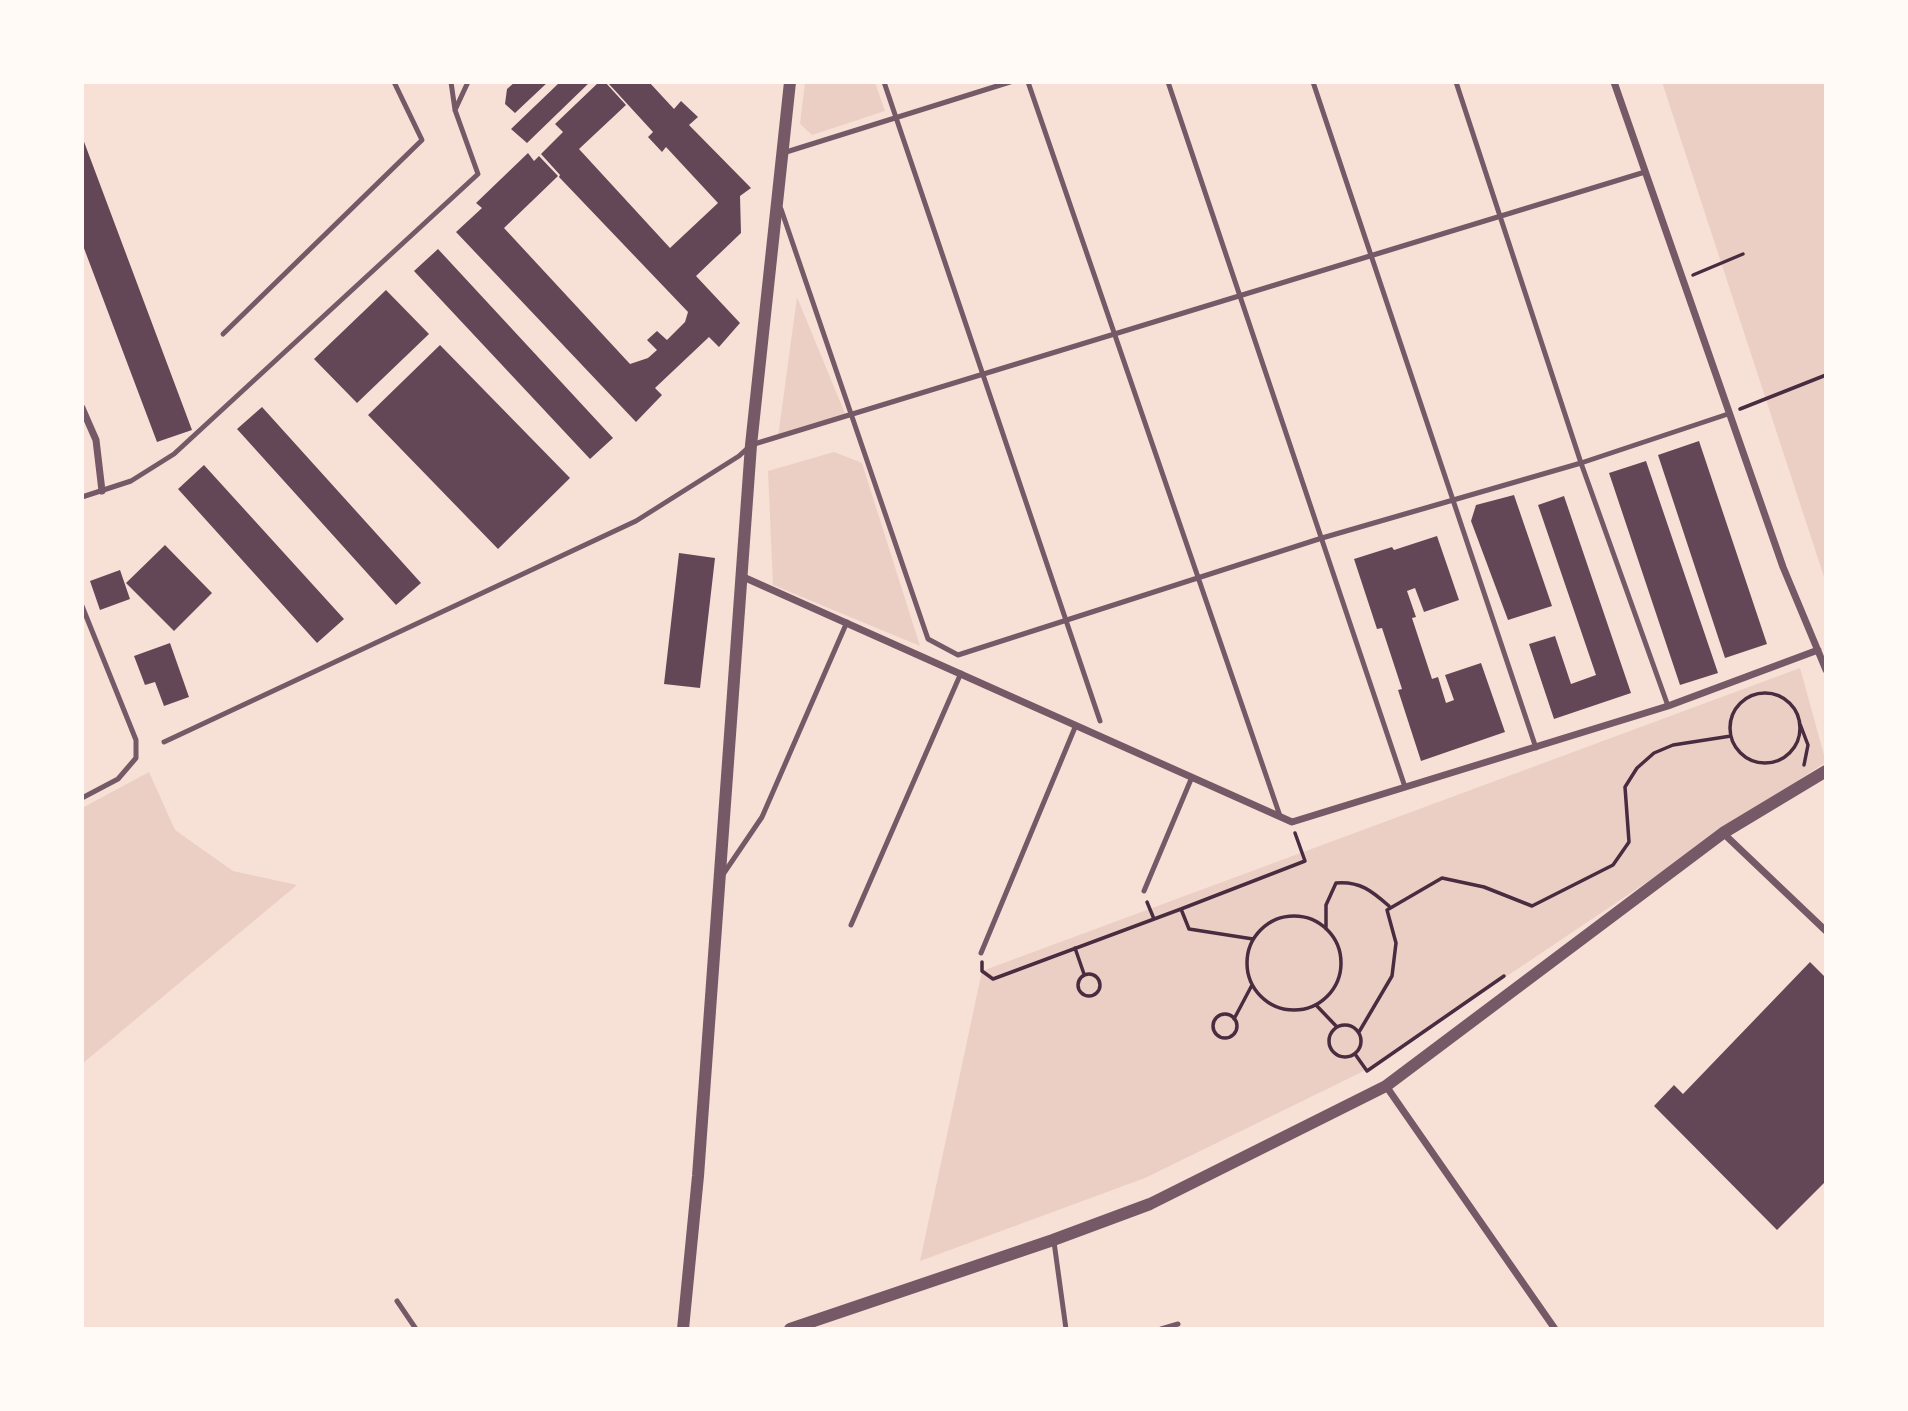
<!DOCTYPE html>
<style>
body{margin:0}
#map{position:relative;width:1908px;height:1411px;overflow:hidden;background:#f7e1d7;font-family:"Work Sans",sans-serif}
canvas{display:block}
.frame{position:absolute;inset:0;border:84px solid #fffaf5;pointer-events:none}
</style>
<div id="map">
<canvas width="1908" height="1411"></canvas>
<div class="frame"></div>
</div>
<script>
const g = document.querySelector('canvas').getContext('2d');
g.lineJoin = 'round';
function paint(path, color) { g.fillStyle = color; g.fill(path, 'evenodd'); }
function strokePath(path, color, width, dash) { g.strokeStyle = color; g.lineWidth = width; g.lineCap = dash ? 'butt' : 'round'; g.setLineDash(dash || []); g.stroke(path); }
paint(new Path2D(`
 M 805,82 L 875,82 L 885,111 L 812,135 L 800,124 Z
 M 1662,82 L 1826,82 L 1826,583 Z
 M 797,297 L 846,416 L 778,437 Z
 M 834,452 L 862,463 L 920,646 L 773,585 L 768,471 Z
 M 1800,668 L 1826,762 L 1370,1068 L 1145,1178 L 920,1261 L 982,971 Z
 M 149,772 L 175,830 L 233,871 L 297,885 L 82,1064 L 82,808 Z`), '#ebcfc5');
paint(new Path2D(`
 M 515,82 L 548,82 L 515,113 L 505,104 L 507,89 Z
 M 560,82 L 590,82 L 527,143 L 511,129 Z
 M 599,82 L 605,82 L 626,105 L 579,149 L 670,248 L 718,203 L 666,147 L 662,152 L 648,137 L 653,132 L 609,84 L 611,82 L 649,82 L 674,109 L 681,101 L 698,117 L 689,125 L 751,188 L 740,196 L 741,233 L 696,276 L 740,323 L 719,347 L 709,337 L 655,388 L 662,395 L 636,422 L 456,232 L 482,208 L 476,203 L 528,153 L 534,161 L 539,156 L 558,176 L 504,228 L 630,364 L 648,358 L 657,350 L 647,340 L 657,331 L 667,340 L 685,322 L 688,312 L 559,177 L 560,175 L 541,154 L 563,132 L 555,124 Z
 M 83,139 L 192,430 L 157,442 L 82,243 Z
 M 438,249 L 613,438 L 590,459 L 414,271 Z
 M 386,290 L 429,334 L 357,403 L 314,359 Z
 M 440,345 L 570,478 L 498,549 L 368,415 Z
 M 262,407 L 421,583 L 396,605 L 237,429 Z
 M 1699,441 L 1767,644 L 1725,658 L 1658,455 Z
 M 1646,461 L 1718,673 L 1680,685 L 1609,473 Z
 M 204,465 L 344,619 L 317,643 L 178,489 Z
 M 1514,495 L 1552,606 L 1508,620 L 1471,521 L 1476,505 Z
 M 1564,496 L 1631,693 L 1554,719 L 1529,644 L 1555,636 L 1571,684 L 1596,675 L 1538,505 Z
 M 1437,536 L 1459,600 L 1424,612 L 1415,588 L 1407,591 L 1416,617 L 1412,618 L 1432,679 L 1438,677 L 1446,703 L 1454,700 L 1445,675 L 1481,663 L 1505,732 L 1421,761 L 1398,690 L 1402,689 L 1382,628 L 1377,629 L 1354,559 L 1392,547 L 1394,550 Z
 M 165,545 L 212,593 L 174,631 L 126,583 Z
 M 679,553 L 715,558 L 700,688 L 664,684 Z
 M 120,570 L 130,599 L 100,610 L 90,581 Z
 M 170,643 L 189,697 L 164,706 L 155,682 L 145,685 L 134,656 Z
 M 1810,962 L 1826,978 L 1826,1181 L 1777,1230 L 1654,1106 L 1674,1085 L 1683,1094 Z`), '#644757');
strokePath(new Path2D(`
 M 1693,275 L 1743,254
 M 1740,409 L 1826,375
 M1730 728a35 35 0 1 1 70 0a35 35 0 1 1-70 0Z
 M 1800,724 L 1808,745 L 1804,765
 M 1147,902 L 1154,919
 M 1181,909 L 1305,861 L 1295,833
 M1247 963a47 47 0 1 1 94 0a47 47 0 1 1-94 0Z
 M 1326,929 L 1326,905 L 1336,883 C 1360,881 1372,891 1389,906
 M 1075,948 L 1084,974
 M 982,962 L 982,971 L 993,979 L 1181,909 L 1189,929 L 1253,939
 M1078 985a11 11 0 1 1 22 0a11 11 0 1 1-22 0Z
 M 1316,1005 L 1337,1027
 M1213 1026a12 12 0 1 1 24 0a12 12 0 1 1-24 0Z
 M 1234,1019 L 1252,985
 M1329 1041a16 16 0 1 1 32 0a16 16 0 1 1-32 0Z
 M 1359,1032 L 1392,976 L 1396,943 L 1387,910 L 1442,878 L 1484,887 L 1532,906 L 1613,865 L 1629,842 L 1625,787 L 1637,768 L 1654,753 L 1673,745 L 1731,736
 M 1355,1054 L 1367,1071 L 1504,976`), '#4a2c40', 3.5);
strokePath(new Path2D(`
 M 884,82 L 1100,721
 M 1028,82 L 1280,816
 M 1168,82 L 1405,787
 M 1313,82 L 1536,748
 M 1456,82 L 1581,463 L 1668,706
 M 455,110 L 468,82
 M 783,153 L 1010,82
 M 781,209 L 928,639 L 958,655 L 1322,538 L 1581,463 L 1728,414
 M 223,334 L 422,140 L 394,82
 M 82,497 L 131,481 L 174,454 L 478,174 L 455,110 L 451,82
 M 82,606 L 136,740 L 136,758 L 118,779 L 82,798
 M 164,742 L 636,521 L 739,456 L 751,445 L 1645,172
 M 724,873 L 762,817 L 847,622
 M 1144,891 L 1192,777
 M 851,925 L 961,673
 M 981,953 L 1076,725
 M 1054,1242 L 1066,1329
 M 397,1301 L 416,1329
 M 1161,1329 L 1178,1324`), '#755966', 5);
strokePath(new Path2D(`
 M 1614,82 L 1783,567 L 1826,670
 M 82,408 L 96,440 L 102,491
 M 741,576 L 1292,822 L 1668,706 L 1818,650
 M 1723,833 L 1826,931
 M 1386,1086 L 1555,1329`), '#755966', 7);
strokePath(new Path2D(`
 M 683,1329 L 698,1176 L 751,445 L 790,82
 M 790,1329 L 1053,1240 L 1150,1204 L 1386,1086 L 1723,833 L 1826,771`), '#755966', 12);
</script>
